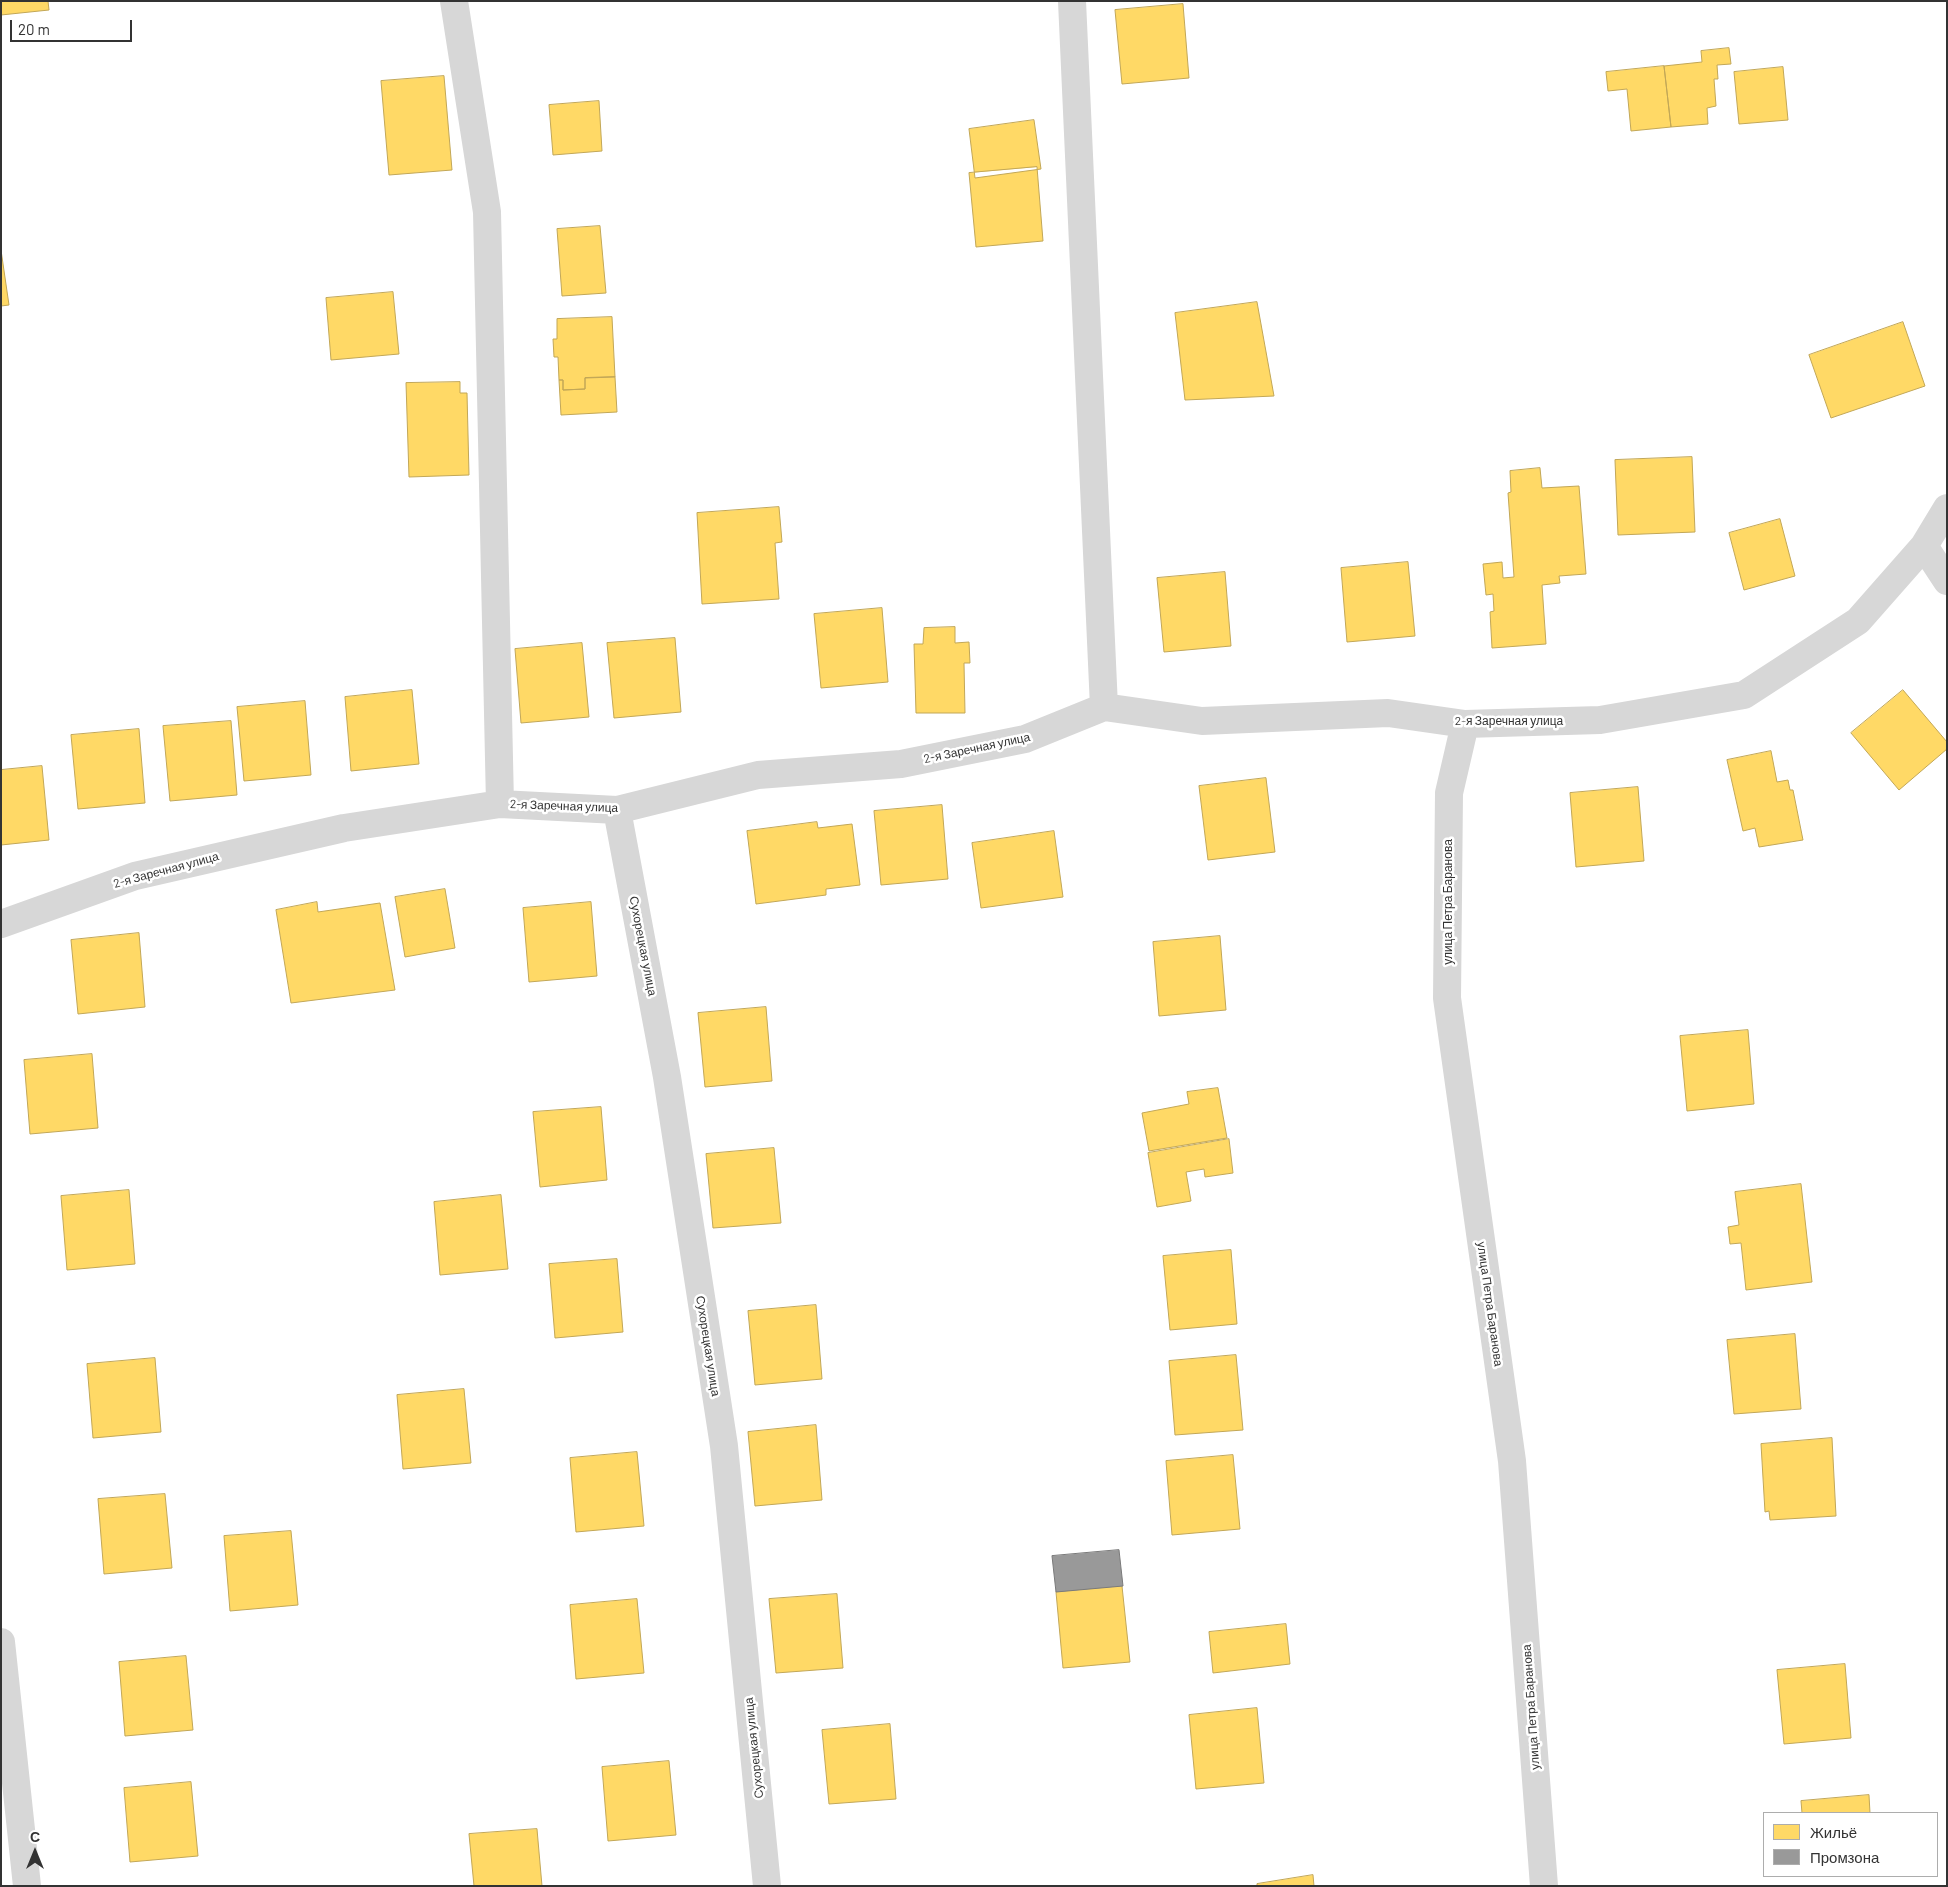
<!DOCTYPE html>
<meta charset="utf-8">
<style>
body{margin:0}
#map{position:relative;width:1948px;height:1887px;overflow:hidden;background:#fff;font-family:Barlow,sans-serif}
canvas{display:block}
.frame{position:absolute;inset:0;border:2px solid #333;pointer-events:none}
.legend{position:absolute;left:1763px;top:1812px;width:175px;height:65px;box-sizing:border-box;background:#fff;border:1px solid #adadad;margin:0;padding:6px 9px;list-style:none;font-size:15px;color:#333}
.legend li{display:flex;align-items:center;gap:10px;height:25px}
.legend b{width:25px;border:1px solid #adadad}
.north{position:absolute;left:10px;top:1827px;width:50px;height:50px;-webkit-text-stroke:4px #fff;paint-order:stroke;rotate:0deg;font-size:14px;font-weight:700;line-height:20px;text-align:center;color:#333}
.north::after{content:'';display:block;margin:auto;width:18px;height:22px;background:#333;clip-path:polygon(50% 0,100% 100%,50% 72%,0 100%)}
.scale{position:absolute;left:10px;top:20px;width:122px;height:22px;box-sizing:border-box;border:2px solid #333;border-top:0;padding-left:6px;font-size:15px;line-height:18px;white-space:nowrap;color:#333;-webkit-text-stroke:4px #fff;paint-order:stroke}
</style>
<div id="map">
<canvas width="1948" height="1887"></canvas>
<div class="frame"></div>
<ul class="legend">
<li><b style="height:14px;background:#ffd966"></b>Жильё</li>
<li><b style="height:14px;background:#999"></b>Промзона</li>
</ul>
<div class="north">С</div>
<div class="scale">20 m</div>
</div>
<script>
const g = document.querySelector('canvas').getContext('2d');
g.lineJoin = 'round';
function paint(path, color) { g.fillStyle = color; g.fill(path, 'evenodd'); }
function strokePath(path, color, width, dash) { g.strokeStyle = color; g.lineWidth = width; g.lineCap = dash ? 'butt' : 'round'; g.setLineDash(dash || []); g.stroke(path); }
function write(font, color, halo, rows, align = 'center') {
  g.font = font + ' Barlow,sans-serif'; g.lineWidth = 5; g.setLineDash([]); g.textBaseline = 'middle'; g.strokeStyle = halo; g.fillStyle = color; for (const [text, x, y, turn = 0] of rows) {
    g.save(); g.translate(x, y); g.rotate((+turn || 0) * Math.PI / 180); g.textAlign = isNaN(turn) ? turn : align; if (halo) g.strokeText(text, 0, 0); g.fillText(text, 0, 0); g.restore();
  }
}
const homes = new Path2D(`
 M 1,1 L 48,1 L 49,10 L 1,15 Z
 M 1183,4 L 1189,78 L 1122,84 L 1115,10 Z
 M 1729,48 L 1731,64 L 1717,65 L 1718,79 L 1714,79 L 1716,106 L 1707,108 L 1708,124 L 1671,127 L 1664,66 L 1702,62 L 1701,51 Z
 M 1664,66 L 1671,127 L 1631,131 L 1627,89 L 1608,91 L 1606,72 Z
 M 1783,67 L 1788,120 L 1739,124 L 1734,72 Z
 M 444,76 L 452,170 L 389,175 L 381,81 Z
 M 599,101 L 602,151 L 553,155 L 549,105 Z
 M 1034,120 L 1041,169 L 975,178 L 969,129 Z
 M 1037,167 L 1043,241 L 976,247 L 969,173 Z
 M 600,226 L 606,293 L 562,296 L 557,229 Z
 M 1,250 L 9,305 L 1,306 Z
 M 393,292 L 399,354 L 331,360 L 326,298 Z
 M 1257,302 L 1274,396 L 1185,400 L 1175,313 Z
 M 612,317 L 615,377 L 585,378 L 585,389 L 563,390 L 563,380 L 559,380 L 558,357 L 554,357 L 553,339 L 557,339 L 557,319 Z
 M 1903,322 L 1925,386 L 1831,418 L 1809,355 Z
 M 615,377 L 617,412 L 561,415 L 559,380 L 563,380 L 563,390 L 585,389 L 585,378 Z
 M 460,382 L 460,393 L 467,393 L 469,475 L 409,477 L 406,383 Z
 M 1692,457 L 1695,532 L 1618,535 L 1615,460 Z
 M 1540,468 L 1542,488 L 1579,486 L 1586,574 L 1559,576 L 1560,583 L 1542,585 L 1546,644 L 1492,648 L 1490,612 L 1494,611 L 1493,594 L 1486,595 L 1483,564 L 1502,562 L 1503,578 L 1514,577 L 1508,493 L 1511,492 L 1510,471 Z
 M 779,507 L 782,542 L 775,543 L 779,599 L 702,604 L 697,513 Z
 M 1780,519 L 1795,576 L 1744,590 L 1729,533 Z
 M 1408,562 L 1415,636 L 1347,642 L 1341,568 Z
 M 1225,572 L 1231,646 L 1164,652 L 1157,578 Z
 M 882,608 L 888,682 L 821,688 L 814,614 Z
 M 955,627 L 955,643 L 969,642 L 970,663 L 964,663 L 965,713 L 916,713 L 914,644 L 923,644 L 924,628 Z
 M 675,638 L 681,712 L 614,718 L 607,643 Z
 M 582,643 L 589,717 L 521,723 L 515,649 Z
 M 412,690 L 419,764 L 351,771 L 345,697 Z
 M 1903,690 L 1947,742 L 1947,749 L 1899,790 L 1851,733 Z
 M 305,701 L 311,775 L 244,781 L 237,707 Z
 M 231,721 L 237,795 L 170,801 L 163,726 Z
 M 139,729 L 145,803 L 78,809 L 71,735 Z
 M 1771,751 L 1777,782 L 1788,780 L 1790,790 L 1793,790 L 1803,840 L 1759,847 L 1755,828 L 1743,831 L 1727,760 Z
 M 42,766 L 49,840 L 1,845 L 1,770 Z
 M 1266,778 L 1275,852 L 1208,860 L 1199,786 Z
 M 1638,787 L 1644,861 L 1576,867 L 1570,793 Z
 M 942,805 L 948,879 L 881,885 L 874,811 Z
 M 817,822 L 818,828 L 852,824 L 860,885 L 826,889 L 826,895 L 756,904 L 747,831 Z
 M 1054,831 L 1063,897 L 981,908 L 972,843 Z
 M 445,889 L 455,948 L 405,957 L 395,897 Z
 M 317,902 L 318,912 L 380,903 L 395,990 L 291,1003 L 276,910 Z
 M 591,902 L 597,976 L 529,982 L 523,908 Z
 M 139,933 L 145,1007 L 78,1014 L 71,940 Z
 M 1220,936 L 1226,1010 L 1159,1016 L 1153,942 Z
 M 766,1007 L 772,1081 L 705,1087 L 698,1013 Z
 M 1748,1030 L 1754,1104 L 1687,1111 L 1680,1036 Z
 M 92,1054 L 98,1128 L 30,1134 L 24,1060 Z
 M 1218,1088 L 1227,1138 L 1149,1151 L 1142,1113 L 1189,1104 L 1187,1092 Z
 M 601,1107 L 607,1180 L 540,1187 L 533,1112 Z
 M 1229,1139 L 1233,1173 L 1205,1177 L 1204,1169 L 1186,1172 L 1191,1201 L 1157,1207 L 1148,1153 Z
 M 774,1148 L 781,1223 L 713,1228 L 706,1154 Z
 M 1801,1184 L 1812,1282 L 1746,1290 L 1741,1243 L 1730,1244 L 1728,1227 L 1739,1225 L 1735,1192 Z
 M 129,1190 L 135,1264 L 67,1270 L 61,1196 Z
 M 501,1195 L 508,1269 L 440,1275 L 434,1202 Z
 M 1231,1250 L 1237,1324 L 1170,1330 L 1163,1256 Z
 M 617,1259 L 623,1332 L 555,1338 L 549,1264 Z
 M 816,1305 L 822,1379 L 755,1385 L 748,1311 Z
 M 1795,1334 L 1801,1409 L 1734,1414 L 1727,1340 Z
 M 1236,1355 L 1243,1430 L 1175,1435 L 1169,1361 Z
 M 155,1358 L 161,1432 L 93,1438 L 87,1364 Z
 M 464,1389 L 471,1463 L 403,1469 L 397,1395 Z
 M 816,1425 L 822,1500 L 755,1506 L 748,1432 Z
 M 1832,1438 L 1836,1516 L 1770,1520 L 1769,1511 L 1765,1512 L 1761,1444 Z
 M 637,1452 L 644,1526 L 576,1532 L 570,1458 Z
 M 1233,1455 L 1240,1529 L 1172,1535 L 1166,1461 Z
 M 165,1494 L 172,1568 L 104,1574 L 98,1499 Z
 M 291,1531 L 298,1605 L 230,1611 L 224,1536 Z
 M 1122,1586 L 1130,1662 L 1063,1668 L 1056,1592 Z
 M 837,1594 L 843,1668 L 776,1673 L 769,1599 Z
 M 637,1599 L 644,1673 L 576,1679 L 570,1605 Z
 M 1286,1624 L 1290,1664 L 1213,1673 L 1209,1632 Z
 M 186,1656 L 193,1730 L 125,1736 L 119,1662 Z
 M 1845,1664 L 1851,1738 L 1784,1744 L 1777,1670 Z
 M 1257,1708 L 1264,1783 L 1196,1789 L 1189,1715 Z
 M 890,1724 L 896,1799 L 829,1804 L 822,1730 Z
 M 669,1761 L 676,1835 L 608,1841 L 602,1767 Z
 M 191,1782 L 198,1856 L 130,1862 L 124,1788 Z
 M 1869,1795 L 1870,1813 L 1802,1813 L 1801,1801 Z
 M 537,1829 L 542,1886 L 474,1886 L 469,1834 Z
 M 1313,1875 L 1314,1886 L 1257,1886 L 1257,1884 Z`);
paint(homes, '#ffd966');
strokePath(homes, '#c2a757', 1);
const industry = new Path2D(`
 M 1119,1550 L 1123,1586 L 1056,1592 L 1052,1556 Z`);
paint(industry, '#999');
strokePath(industry, '#7a7a7a', 1);
strokePath(new Path2D(`
 M 454,1 L 487,212 L 500,804
 M 1072,1 L 1104,707
 M 1924,546 L 1947,581
 M 1465,724 L 1449,793 L 1447,998 L 1512,1461 L 1544,1886
 M 617,810 L 667,1077 L 724,1446 L 767,1886
 M 1,924 L 135,876 L 344,828 L 500,804 L 617,810 L 758,775 L 901,764 L 1025,739 L 1104,707 L 1202,721 L 1388,713 L 1465,724 L 1600,720 L 1744,695 L 1858,621 L 1924,546 L 1947,508
 M 1,1642 L 27,1886`), '#d7d7d7', 28);
write('12px', '#333', '#fff', [
 ["2-я Заречная улица",1509,721],
 ["2-я Заречная улица",977,748,-12],
 ["2-я Заречная улица",564,806,2],
 ["2-я Заречная улица",166,870,-15],
 ["улица Петра Баранова",1448,902,-90],
 ["Сухорецкая улица",643,946,79],
 ["улица Петра Баранова",1490,1304,82],
 ["Сухорецкая улица",708,1346,81],
 ["улица Петра Баранова",1531,1707,-94],
 ["Сухорецкая улица",754,1748,-96]
]);
</script>
